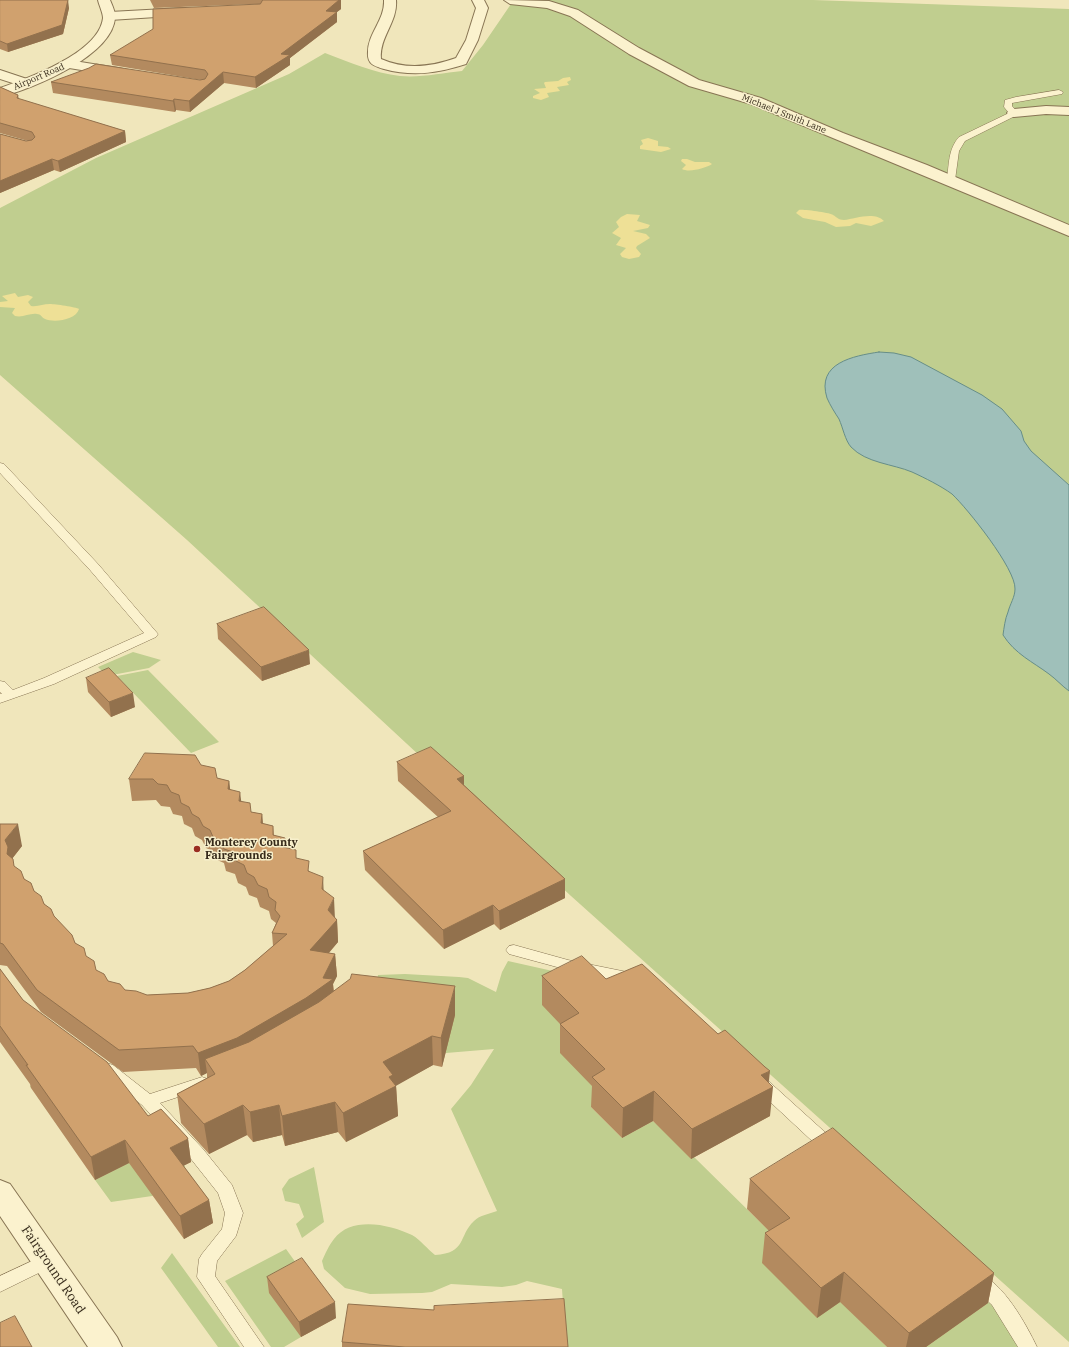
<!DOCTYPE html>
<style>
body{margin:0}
canvas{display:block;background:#f0e6bb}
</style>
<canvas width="1069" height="1347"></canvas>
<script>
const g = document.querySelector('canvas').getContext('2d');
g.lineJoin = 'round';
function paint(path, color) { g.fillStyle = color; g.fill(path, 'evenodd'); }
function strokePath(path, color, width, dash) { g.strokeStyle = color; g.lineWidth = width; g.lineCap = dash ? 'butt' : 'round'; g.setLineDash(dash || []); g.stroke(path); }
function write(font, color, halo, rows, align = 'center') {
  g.font = font + ' "IBM Plex Serif",serif'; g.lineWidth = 3; g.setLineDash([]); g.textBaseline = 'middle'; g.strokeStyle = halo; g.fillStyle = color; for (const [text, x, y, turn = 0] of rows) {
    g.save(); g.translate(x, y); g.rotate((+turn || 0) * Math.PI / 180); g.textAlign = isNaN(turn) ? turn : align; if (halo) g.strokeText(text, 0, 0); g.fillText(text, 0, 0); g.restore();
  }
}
paint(new Path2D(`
 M 508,0 L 813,0 L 1069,9 L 1069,1342 L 571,896 L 187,540 L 0,375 L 0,208 L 96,158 L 289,74 L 325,53 C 349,62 374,73 400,76 C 420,78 442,73 462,71 L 483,45 L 511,4 Z
 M 133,652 L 161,660 L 149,668 L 107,676 L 98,667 Z
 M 148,670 L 219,742 L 191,753 L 117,676 Z
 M 508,961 L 584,978 L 578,1042 L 604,1099 L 591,1107 L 622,1138 L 653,1121 L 694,1157 L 887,1347 L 566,1347 L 562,1289 L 527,1281 L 516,1285 L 502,1287 L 451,1284 L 432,1292 L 422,1293 L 370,1294 L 345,1288 L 324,1269 L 322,1261 C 325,1254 329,1245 334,1239 C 351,1216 389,1224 412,1235 C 421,1240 427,1249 435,1255 C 467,1253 458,1236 474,1221 C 480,1215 489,1214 497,1211 L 451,1109 L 471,1085 L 494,1049 L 446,1053 L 374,996 L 378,975 L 405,974 L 459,977 L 468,978 L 496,992 L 502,972 Z
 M 73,1066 L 181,1154 L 185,1167 L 181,1181 L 152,1196 L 111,1202 L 95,1180 L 158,1148 L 50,1079 L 31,1088 L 30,1086 Z
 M 314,1167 L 324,1222 L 302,1238 L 296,1224 L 304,1217 L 299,1204 L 285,1201 L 282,1189 L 289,1179 Z
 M 286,1249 L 304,1274 L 301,1337 L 284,1347 L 271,1347 L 225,1281 Z
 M 172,1253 L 240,1347 L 218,1347 L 161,1268 Z
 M 989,1302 L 1028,1347 L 926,1347 Z`), '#c0ce8f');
paint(new Path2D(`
 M 570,77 L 571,80 L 567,82 L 569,85 L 557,87 L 560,91 L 547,93 L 549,97 L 541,100 L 533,98 L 533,96 L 540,93 L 534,89 L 546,88 L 544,83 L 545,82 L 558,81 L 563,78 Z
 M 648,138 L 658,141 L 658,146 L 668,147 L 671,149 L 661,152 L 640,149 L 640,146 L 643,144 L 641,140 Z
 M 682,159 L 687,159 L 695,162 L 709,162 L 712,164 C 706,168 689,173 682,169 L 686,165 L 681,161 Z
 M 799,210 C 803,209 831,213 833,215 C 837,217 838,220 844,220 C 855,219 874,211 884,221 L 871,226 L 856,223 L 850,226 L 836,227 L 825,222 L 803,218 L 796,213 Z
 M 627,214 L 640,215 L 637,221 L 650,225 L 648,228 L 633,231 L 646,234 L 650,238 L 637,246 L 636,248 L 641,254 L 639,257 L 629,259 L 622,257 L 620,254 L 626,248 L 616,245 L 621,238 L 612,233 L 619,227 L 616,222 L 621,217 Z
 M 15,293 L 18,297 L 28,295 L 33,297 L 28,302 L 31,306 C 38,307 43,304 50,304 C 55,304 76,307 79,309 C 76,320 54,323 45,319 C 41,317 41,314 37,314 C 29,313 23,318 15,316 L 12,313 L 15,308 L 0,307 L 0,302 L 8,301 L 2,296 Z`), '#eee096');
const water = new Path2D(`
 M 879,352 L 894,353 L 911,357 L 982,395 L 1002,409 L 1021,431 L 1024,441 L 1031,451 L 1069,485 L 1069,691 C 1062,686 1056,679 1049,674 C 1033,662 1015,654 1003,635 C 1004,628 1005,619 1008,612 C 1010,604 1015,597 1015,589 C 1016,569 967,508 952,494 C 941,486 925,478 912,472 C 893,464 866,463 851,447 C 845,440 843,428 839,419 C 835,413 830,405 827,398 C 816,363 853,356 879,352 Z`);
paint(water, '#9fc0ba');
strokePath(water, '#678e88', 1);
const service = new Path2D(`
 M 1059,90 L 1063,92 L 1062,94 L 1012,103 L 1012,106 L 1018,113 L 1017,115 L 965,141 L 959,151 L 955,180 L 954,182 L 948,182 L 947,180 C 949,165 948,149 959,137 L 1009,113 L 1004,107 L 1005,100 L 1016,97 Z
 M 0,463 L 4,464 L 98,564 L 158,634 L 156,637 L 54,684 L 0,703 L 0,694 L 2,694 L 0,692 L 0,681 L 5,682 L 13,690 L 44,678 L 144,633 L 90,570 L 0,473 Z
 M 514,945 L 568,960 L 632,973 L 638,975 L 640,979 L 638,983 L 632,985 L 568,970 L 509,954 L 506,950 L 509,946 Z
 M 107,1063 L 113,1065 L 150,1094 L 202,1077 L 208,1079 L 210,1083 L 208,1087 L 160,1103 L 203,1149 L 232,1185 L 243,1213 L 236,1236 L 217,1261 L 215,1276 L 264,1347 L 244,1347 L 197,1277 L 199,1259 L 202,1254 L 222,1229 L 225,1213 L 218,1193 L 191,1159 L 142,1105 L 101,1073 L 99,1069 L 101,1065 Z
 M 759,1076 L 765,1078 L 837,1143 L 840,1148 L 837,1153 L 831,1155 L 825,1153 L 753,1086 L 751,1082 L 753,1078 Z
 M 47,1254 L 53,1256 L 56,1261 L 53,1266 L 0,1292 L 0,1276 Z
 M 978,1273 C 1003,1282 1026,1324 1037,1347 L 1018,1347 L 992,1305 L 972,1286 L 969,1281 L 972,1276 Z`);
const minor = new Path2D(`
 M 384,0 L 396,0 C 398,22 379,37 381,59 C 406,70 431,67 456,58 L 466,40 L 476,8 L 472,0 L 484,0 L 488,8 L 478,40 L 466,64 C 438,73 413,77 384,69 C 374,66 367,64 368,52 C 368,33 385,20 384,0 Z
 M 504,0 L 549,1 L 578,10 L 639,48 L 699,80 L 761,98 L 843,133 L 927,165 L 1069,225 L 1069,236 L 751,104 L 689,86 L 629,54 L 570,16 L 547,8 L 510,4 Z
 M 183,8 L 187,9 L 189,12 L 187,15 L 110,20 L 104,16 L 110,12 Z
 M 68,60 L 118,68 L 123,69 L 125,72 L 123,75 L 118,76 L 63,67 L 61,64 L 63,61 Z
 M 0,70 L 30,80 L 32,83 L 30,86 L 25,87 L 0,79 Z
 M 1046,106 L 1069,107 L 1069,115 L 1046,114 L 1014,117 L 1009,116 L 1007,113 L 1009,110 L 1014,109 Z`);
const tertiary = new Path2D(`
 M 98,0 L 110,0 C 112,5 116,13 115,18 C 112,56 33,89 0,97 L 0,88 C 29,78 99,53 103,18 C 103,13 99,5 98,0 Z
 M 0,1180 L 10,1184 L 117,1337 L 122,1347 L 88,1347 L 0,1216 Z`);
strokePath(service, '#887554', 1);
strokePath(minor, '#887554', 2);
strokePath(tertiary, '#887554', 2);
paint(service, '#fbf2ce');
paint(minor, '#fbf2ce');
paint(tertiary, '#fbf2ce');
paint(new Path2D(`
 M 0,0 L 69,8 L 63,34 L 8,52 L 0,49 Z
 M 150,0 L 341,0 L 341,9 L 337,12 L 337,22 L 290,58 L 290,65 L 256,88 L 224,83 L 190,112 L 176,110 L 175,112 L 53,93 L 51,82 L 201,80 L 112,65 L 110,55 L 257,4 L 154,8 Z
 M 0,87 L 18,95 L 19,99 L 125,131 L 126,142 L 60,172 L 54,170 L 0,193 L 0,134 L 26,141 L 28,141 L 0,133 Z
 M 217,624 L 310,664 L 262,681 L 218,639 Z
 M 86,678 L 135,707 L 111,717 L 88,692 Z
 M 397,762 L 464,776 L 464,785 L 565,879 L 565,898 L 500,930 L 494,924 L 444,949 L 365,870 L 363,851 L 438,817 L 398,781 Z
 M 201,765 L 217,778 L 229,781 L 230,790 L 251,812 L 262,814 L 263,824 L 273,826 L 274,835 L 309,871 L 324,891 L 335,918 L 337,920 L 338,942 L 329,953 L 335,954 L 337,976 L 333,984 L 334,991 L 455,1015 L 442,1067 L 433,1065 L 396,1085 L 398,1116 L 346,1142 L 338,1132 L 285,1146 L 282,1135 L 253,1142 L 247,1135 L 209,1154 L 181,1123 L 177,1094 L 207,1078 L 207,1073 L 201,1076 L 196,1068 L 123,1072 L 41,1012 L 7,966 L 0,965 L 0,824 L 22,846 L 12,859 L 14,866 L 54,916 L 96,970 L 108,981 L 125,990 L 147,995 L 188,993 L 210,988 L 229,981 L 245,970 L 273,946 L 272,933 L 276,923 L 271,919 L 269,911 L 260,907 L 257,898 L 249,895 L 246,887 L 238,883 L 235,874 L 226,871 L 224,863 L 215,859 L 213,851 L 206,848 L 202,840 L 195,836 L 192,828 L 184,824 L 182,816 L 173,814 L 170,807 L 161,806 L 156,800 L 132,801 L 129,779 Z
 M 0,969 L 23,1000 L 148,1116 L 188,1139 L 191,1162 L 183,1166 L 209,1200 L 213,1223 L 184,1239 L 129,1163 L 95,1180 L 31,1088 L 30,1084 L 0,1042 Z
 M 542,976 L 606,979 L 769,1083 L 770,1116 L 691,1159 L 653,1121 L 622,1138 L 591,1107 L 592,1086 L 560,1053 L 560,1024 L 542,1005 Z
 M 750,1179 L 994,1273 L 988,1303 L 926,1347 L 887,1347 L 840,1302 L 817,1318 L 762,1263 L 765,1233 L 769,1231 L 747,1209 Z
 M 267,1277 L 336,1318 L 301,1337 L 269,1293 Z
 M 342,1342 L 568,1347 L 342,1347 Z`), '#b38a5f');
paint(new Path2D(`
 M 68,0 L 69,8 L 63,34 L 8,52 L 7,44 Z
 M 339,0 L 341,0 L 341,9 L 337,12 L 337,22 L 290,58 L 290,65 L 256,88 L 255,77 L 326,11 Z
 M 223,72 L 224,83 L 190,112 L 189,101 Z
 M 174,99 L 176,110 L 175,112 L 173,101 Z
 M 125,131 L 126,142 L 60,172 L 58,161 Z
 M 52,159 L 54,170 L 0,193 L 0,181 Z
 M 309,650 L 310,664 L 262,681 L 261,667 Z
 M 133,693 L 135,707 L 111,717 L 109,702 Z
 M 464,776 L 464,795 L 457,779 Z
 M 229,781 L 232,802 L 228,789 Z
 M 240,792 L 243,814 L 239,801 Z
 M 262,814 L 264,836 L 261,823 Z
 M 18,824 L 22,846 L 11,860 L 7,854 L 5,840 Z
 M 285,838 L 287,860 L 283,847 Z
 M 323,877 L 324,898 L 322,889 Z
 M 565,879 L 565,898 L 500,930 L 499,911 Z
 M 334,898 L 335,920 L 337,920 L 338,942 L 312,972 L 310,950 Z
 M 493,905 L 494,924 L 444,949 L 443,930 Z
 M 335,954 L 337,976 L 333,984 L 334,1002 L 308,1021 L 205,1059 L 207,1073 L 201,1076 L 198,1053 L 323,978 Z
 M 455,986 L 455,1015 L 442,1067 L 441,1038 Z
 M 432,1036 L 433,1065 L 394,1087 L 396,1086 L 398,1116 L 346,1142 L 343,1113 L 383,1062 Z
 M 770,1071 L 768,1089 L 773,1087 L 770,1116 L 691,1159 L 692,1129 L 761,1075 Z
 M 654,1091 L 653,1121 L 622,1138 L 623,1108 Z
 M 335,1102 L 338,1132 L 285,1146 L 282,1116 Z
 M 243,1105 L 247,1135 L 209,1154 L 204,1124 Z
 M 279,1105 L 282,1135 L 253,1142 L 250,1112 Z
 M 188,1139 L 191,1162 L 173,1171 L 170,1148 Z
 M 125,1140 L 129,1163 L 95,1180 L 91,1157 Z
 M 209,1200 L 213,1223 L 184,1239 L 180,1216 Z
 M 844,1272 L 840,1302 L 817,1318 L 821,1288 Z
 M 994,1273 L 988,1303 L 926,1347 L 906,1347 L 909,1333 Z
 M 335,1302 L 336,1318 L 301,1337 L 299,1322 Z`), '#92714d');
const building = new Path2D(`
 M 0,0 L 68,0 L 62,25 L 7,44 L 0,41 Z
 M 263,0 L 339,0 L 326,11 L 337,12 L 281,54 L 290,55 L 255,77 L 223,72 L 189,101 L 174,99 L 173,101 L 51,82 L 89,68 L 96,64 L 200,80 L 205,79 L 208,74 L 205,70 L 110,55 L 153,29 L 153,9 L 260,4 Z
 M 0,87 L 18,95 L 17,98 L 125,131 L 58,161 L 52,159 L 0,181 L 0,134 L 26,141 L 32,140 L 35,137 L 32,132 L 0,123 Z
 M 264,607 L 309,650 L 261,667 L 217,624 Z
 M 109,668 L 133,693 L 109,702 L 86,678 Z
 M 431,747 L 464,776 L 457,779 L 565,879 L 499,911 L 493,905 L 443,930 L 363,851 L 451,811 L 397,762 Z
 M 145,753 L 195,755 L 201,765 L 215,768 L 217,778 L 229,781 L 228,789 L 240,792 L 239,801 L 250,803 L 251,812 L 262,814 L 261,823 L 273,826 L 273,835 L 285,838 L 283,847 L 296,850 L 296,858 L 309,861 L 308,871 L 323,877 L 322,889 L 334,898 L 328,910 L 337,920 L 310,950 L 335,954 L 323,978 L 333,979 L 306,998 L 237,1038 L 198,1053 L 193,1046 L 119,1050 L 37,990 L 3,944 L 0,943 L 0,824 L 18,824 L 5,840 L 8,847 L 7,854 L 13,859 L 14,866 L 21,871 L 24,879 L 31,883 L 34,891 L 41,896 L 44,904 L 51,909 L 54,916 L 72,935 L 75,943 L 84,948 L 86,956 L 94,961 L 96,970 L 104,974 L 108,981 L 120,984 L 125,990 L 136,991 L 147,995 L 188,993 L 210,988 L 229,981 L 245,970 L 287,934 L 272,933 L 280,916 L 275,910 L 276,902 L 269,897 L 267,889 L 258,885 L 254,877 L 247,873 L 244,865 L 236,861 L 233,852 L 224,849 L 221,841 L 213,837 L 210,830 L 203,826 L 199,818 L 192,814 L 189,807 L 181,803 L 179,795 L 171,792 L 167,785 L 158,784 L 153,779 L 129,779 Z
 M 582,956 L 606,979 L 642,964 L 718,1034 L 725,1030 L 765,1067 L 770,1071 L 761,1075 L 773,1087 L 692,1129 L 654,1091 L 623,1108 L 592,1077 L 605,1069 L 560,1024 L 579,1013 L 542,976 Z
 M 0,969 L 23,1000 L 107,1062 L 148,1116 L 161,1109 L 187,1137 L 188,1139 L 170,1148 L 209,1200 L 180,1216 L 125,1140 L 91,1157 L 26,1065 L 28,1065 L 0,1026 Z
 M 352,974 L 455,986 L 441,1038 L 432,1036 L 383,1062 L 393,1075 L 389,1077 L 396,1086 L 343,1113 L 335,1102 L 282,1116 L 279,1105 L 250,1112 L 243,1105 L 204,1124 L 177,1094 L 215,1074 L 205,1059 L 249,1042 L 319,1002 L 350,979 Z
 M 833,1128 L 994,1273 L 909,1333 L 844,1272 L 821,1288 L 765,1233 L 790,1218 L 750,1179 Z
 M 302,1258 L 335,1302 L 299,1322 L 267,1277 Z
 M 564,1299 L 568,1347 L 405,1347 L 342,1342 L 348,1304 L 434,1310 L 434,1306 Z
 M 15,1316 L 32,1347 L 0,1347 L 0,1323 Z`);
paint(building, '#d0a16e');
strokePath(building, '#92714d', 1);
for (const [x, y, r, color] of [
 [197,849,4,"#9a2d21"]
]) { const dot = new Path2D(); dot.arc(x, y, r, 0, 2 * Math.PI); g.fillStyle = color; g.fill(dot); strokePath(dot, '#f7efcb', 1.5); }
write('9px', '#362a1a', '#f7efcb', [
 ["Airport Road",39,77,-23],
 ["Michael J Smith Lane",784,114,22]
]);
write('bold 11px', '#362a1a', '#f7efcb', [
 ["Monterey County",205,843],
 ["Fairgrounds",205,856]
], 'left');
write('13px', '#362a1a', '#f7efcb', [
 ["Fairground Road",53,1270,56]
]);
</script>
